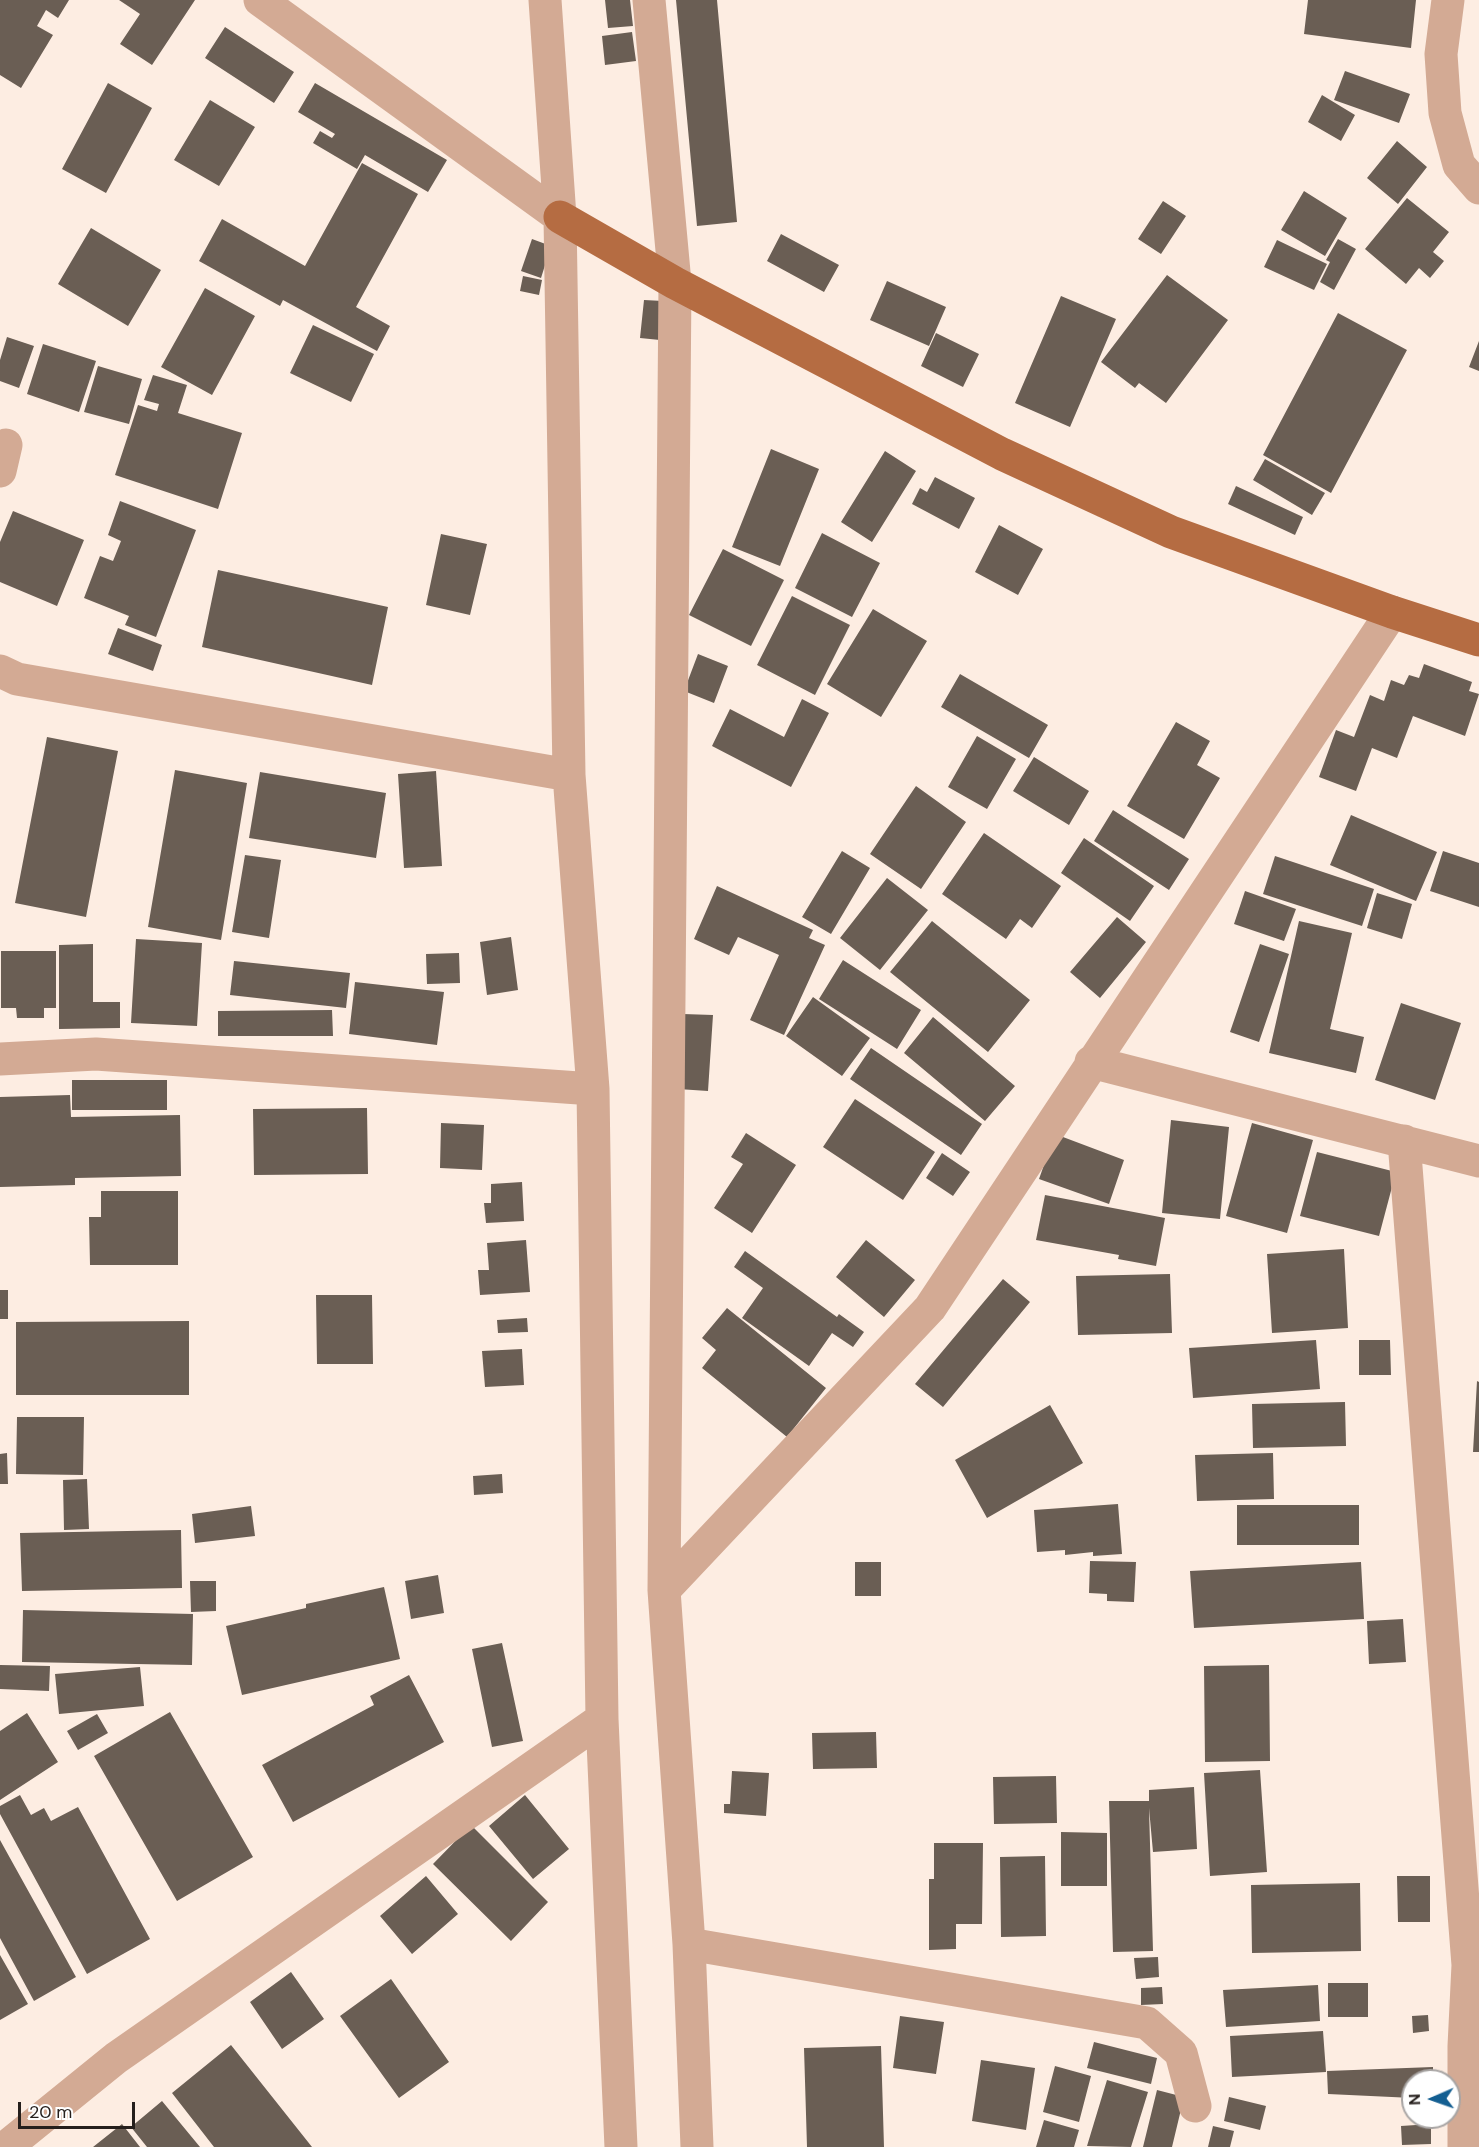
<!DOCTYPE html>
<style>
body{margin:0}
#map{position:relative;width:1479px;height:2147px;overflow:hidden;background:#fdede2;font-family:"DM Sans",sans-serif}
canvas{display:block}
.north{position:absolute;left:1401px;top:2069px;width:60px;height:60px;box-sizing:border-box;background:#fff;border:2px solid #a8a5a4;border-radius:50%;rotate:268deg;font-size:16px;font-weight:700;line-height:24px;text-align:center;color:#251f1c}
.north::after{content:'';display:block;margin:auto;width:21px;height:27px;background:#145f92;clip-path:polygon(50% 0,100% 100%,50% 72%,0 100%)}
.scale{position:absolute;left:18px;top:2102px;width:117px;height:27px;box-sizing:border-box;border:3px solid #251f1c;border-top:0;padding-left:8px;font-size:18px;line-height:21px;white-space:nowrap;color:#251f1c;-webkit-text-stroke:4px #fff;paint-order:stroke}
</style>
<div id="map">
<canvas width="1479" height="2147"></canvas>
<div class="north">N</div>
<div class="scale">20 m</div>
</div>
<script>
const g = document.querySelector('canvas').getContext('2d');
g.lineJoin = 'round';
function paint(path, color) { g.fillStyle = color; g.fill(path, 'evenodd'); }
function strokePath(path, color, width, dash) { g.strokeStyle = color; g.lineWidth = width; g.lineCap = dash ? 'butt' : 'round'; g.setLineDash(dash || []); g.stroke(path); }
paint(new Path2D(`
 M 0,0 L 69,0 L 58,18 L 46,10 L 37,26 L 53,35 L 21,88 L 0,75 Z
 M 119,0 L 195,0 L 152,65 L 120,44 L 140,14 Z
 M 605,0 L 630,0 L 633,26 L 608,28 Z
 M 676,0 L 717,0 L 737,222 L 697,226 Z
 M 1308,0 L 1416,0 L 1411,48 L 1304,34 Z
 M 225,27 L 294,72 L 274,103 L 205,58 Z
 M 632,32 L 636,61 L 605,65 L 602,36 Z
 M 1345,71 L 1410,94 L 1399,123 L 1334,100 Z
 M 108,83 L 152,108 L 106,193 L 62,169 Z
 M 315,83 L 447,160 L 428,192 L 365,155 L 357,169 L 313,143 L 320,131 L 332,138 L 335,134 L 298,112 Z
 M 1322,95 L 1355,115 L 1341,141 L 1308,122 Z
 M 210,100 L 255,127 L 219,186 L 174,160 Z
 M 1397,141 L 1427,167 L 1398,204 L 1367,178 Z
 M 362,163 L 418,194 L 356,307 L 390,326 L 377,351 L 283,300 L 280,306 L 199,261 L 222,219 L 305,266 Z
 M 1304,191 L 1347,218 L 1325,256 L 1281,230 Z
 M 1407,198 L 1449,232 L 1433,252 L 1444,261 L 1430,278 L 1419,268 L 1406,284 L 1365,249 Z
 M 1163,201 L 1186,216 L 1161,254 L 1138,239 Z
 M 91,228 L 161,270 L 128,326 L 58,284 Z
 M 781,234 L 839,265 L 824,292 L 767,261 Z
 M 532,239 L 551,246 L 541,278 L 521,271 Z
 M 1338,239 L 1356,249 L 1334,290 L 1320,282 L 1330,262 L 1326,260 Z
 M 1277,240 L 1327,264 L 1314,290 L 1264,267 Z
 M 1167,275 L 1228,320 L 1166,403 L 1139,383 L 1135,388 L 1101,362 Z
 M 523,276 L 542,280 L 539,295 L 520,291 Z
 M 887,281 L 946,307 L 929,346 L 870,320 Z
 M 205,288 L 255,316 L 212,395 L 161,367 Z
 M 1061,296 L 1116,319 L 1070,427 L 1015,403 Z
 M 644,300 L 663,301 L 660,340 L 640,338 Z
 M 1338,313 L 1407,350 L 1331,493 L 1263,455 Z
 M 313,325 L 374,354 L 351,402 L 290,373 Z
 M 936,333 L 979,354 L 963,387 L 921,366 Z
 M 7,337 L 34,346 L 19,388 L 0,381 L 0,360 Z
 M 1479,341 L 1479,371 L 1469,367 Z
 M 43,344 L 96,361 L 79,412 L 27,394 Z
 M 98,366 L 142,379 L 129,424 L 84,412 Z
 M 153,375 L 187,385 L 178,413 L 242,433 L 218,509 L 115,475 L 138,405 L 157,411 L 159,404 L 144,400 Z
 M 771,449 L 819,469 L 780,566 L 732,547 Z
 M 885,451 L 916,471 L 872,542 L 841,522 Z
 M 1265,459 L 1325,493 L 1312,515 L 1253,480 Z
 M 935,477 L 975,498 L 959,529 L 912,504 L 920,488 L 927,492 Z
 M 1236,486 L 1303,517 L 1295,535 L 1228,504 Z
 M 120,501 L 196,530 L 156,637 L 125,625 L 129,616 L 84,598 L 100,556 L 113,561 L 121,541 L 108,535 Z
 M 13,511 L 84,540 L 57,606 L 0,582 L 0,542 Z
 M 999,525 L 1043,549 L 1018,595 L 975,572 Z
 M 822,533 L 880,563 L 852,617 L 795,588 Z
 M 441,534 L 487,544 L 470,615 L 426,605 Z
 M 723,549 L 784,580 L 751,646 L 689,615 Z
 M 218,570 L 388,607 L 372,685 L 202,647 Z
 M 792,596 L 850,625 L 815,695 L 757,665 Z
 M 873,609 L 927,641 L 881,717 L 827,684 Z
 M 118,628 L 162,645 L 153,671 L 108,654 Z
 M 698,654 L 728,666 L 714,703 L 684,691 Z
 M 1424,664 L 1472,682 L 1469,691 L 1479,694 L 1465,736 L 1413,716 L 1397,758 L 1372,748 L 1356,791 L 1319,777 L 1336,730 L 1354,737 L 1370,695 L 1384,701 L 1391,680 L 1404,685 L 1409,675 L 1419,678 Z
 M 960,674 L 1048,725 L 1029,758 L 941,707 Z
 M 802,699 L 829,713 L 791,787 L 712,746 L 730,709 L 784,737 Z
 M 1176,722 L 1210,741 L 1197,765 L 1220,778 L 1184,839 L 1127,806 Z
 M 977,736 L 1016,759 L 987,809 L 948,787 Z
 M 47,737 L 118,751 L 86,917 L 15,903 Z
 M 1034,757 L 1089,791 L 1069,825 L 1013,791 Z
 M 175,770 L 247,783 L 221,940 L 148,927 Z
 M 436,771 L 442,866 L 404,868 L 398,774 Z
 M 260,772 L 386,793 L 376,858 L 249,838 Z
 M 916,786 L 966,822 L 921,889 L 870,854 Z
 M 1113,810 L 1189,859 L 1169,890 L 1094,841 Z
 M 1351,815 L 1437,852 L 1416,901 L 1330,865 Z
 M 984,833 L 1061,886 L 1032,928 L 1020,919 L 1006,939 L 942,894 Z
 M 1084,838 L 1154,886 L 1130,921 L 1061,873 Z
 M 842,851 L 870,868 L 831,934 L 802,917 Z
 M 1443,851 L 1479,863 L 1479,907 L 1430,891 Z
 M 245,855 L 281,860 L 269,938 L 232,932 Z
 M 1275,856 L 1374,889 L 1362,926 L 1263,894 Z
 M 887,878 L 928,910 L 880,970 L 840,938 Z
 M 717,886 L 813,930 L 809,938 L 825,945 L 784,1035 L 750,1020 L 779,955 L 738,937 L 729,955 L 694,939 Z
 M 1245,891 L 1296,909 L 1284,941 L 1234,924 Z
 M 1377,893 L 1412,904 L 1402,939 L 1367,928 Z
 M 1117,917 L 1146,942 L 1100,998 L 1070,972 Z
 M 932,921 L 1030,1000 L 988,1052 L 890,972 Z
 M 1299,921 L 1352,933 L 1330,1029 L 1364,1037 L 1356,1073 L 1269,1053 Z
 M 511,937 L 518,990 L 487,995 L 480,942 Z
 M 136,939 L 202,943 L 197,1026 L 131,1023 Z
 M 93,944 L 93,1002 L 120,1002 L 120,1028 L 59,1029 L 59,945 Z
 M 1260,944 L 1289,954 L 1259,1042 L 1230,1032 Z
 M 1,951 L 56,951 L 56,1008 L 44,1008 L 44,1018 L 17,1018 L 16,1008 L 1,1008 Z
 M 459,953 L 460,983 L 427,984 L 426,954 Z
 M 843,960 L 921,1010 L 897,1049 L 819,999 Z
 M 234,961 L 350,973 L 346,1008 L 230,995 Z
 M 355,982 L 444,992 L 437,1045 L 349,1034 Z
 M 813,997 L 870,1038 L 842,1076 L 786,1036 Z
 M 1401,1003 L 1461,1023 L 1435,1100 L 1375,1080 Z
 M 332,1010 L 333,1036 L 218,1036 L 218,1011 Z
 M 683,1014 L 713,1015 L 708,1091 L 678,1089 Z
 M 933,1017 L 1015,1086 L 985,1121 L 904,1053 Z
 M 871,1048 L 982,1124 L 961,1155 L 850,1079 Z
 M 72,1080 L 167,1080 L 167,1110 L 72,1110 Z
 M 70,1095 L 71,1117 L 180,1115 L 181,1176 L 75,1178 L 75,1185 L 0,1187 L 0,1097 Z
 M 855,1099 L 935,1152 L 903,1200 L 823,1147 Z
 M 367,1108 L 368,1174 L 254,1175 L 253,1109 Z
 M 1171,1120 L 1229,1127 L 1220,1219 L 1162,1213 Z
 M 441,1123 L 484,1125 L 482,1170 L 440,1168 Z
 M 1252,1123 L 1313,1140 L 1287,1233 L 1226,1216 Z
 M 746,1133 L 796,1165 L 752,1233 L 714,1208 L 743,1164 L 731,1157 Z
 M 1055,1134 L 1124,1160 L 1109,1204 L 1039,1179 Z
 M 1317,1152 L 1396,1172 L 1379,1236 L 1300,1216 Z
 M 942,1153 L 970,1172 L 953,1196 L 926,1178 Z
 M 522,1182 L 524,1221 L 486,1223 L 484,1203 L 491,1203 L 491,1184 Z
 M 101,1191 L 178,1191 L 178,1265 L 90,1265 L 89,1217 L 101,1217 Z
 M 1045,1195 L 1165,1218 L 1156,1266 L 1118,1259 L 1119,1255 L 1036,1240 Z
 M 526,1240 L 530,1292 L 480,1295 L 478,1270 L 489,1270 L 487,1243 Z
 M 866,1240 L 915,1280 L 884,1317 L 836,1277 Z
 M 1344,1249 L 1348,1328 L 1272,1333 L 1267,1254 Z
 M 745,1251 L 837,1317 L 839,1314 L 864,1332 L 853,1347 L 832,1333 L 809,1366 L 742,1318 L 763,1288 L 734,1267 Z
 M 1170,1274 L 1172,1333 L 1078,1335 L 1076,1276 Z
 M 1003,1279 L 1030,1302 L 943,1407 L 915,1384 Z
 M 0,1290 L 8,1290 L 8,1319 L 0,1319 Z
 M 316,1295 L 372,1295 L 373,1364 L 317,1364 Z
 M 727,1308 L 826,1388 L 787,1437 L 702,1368 L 716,1350 L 702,1338 Z
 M 527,1318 L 528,1332 L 498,1333 L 497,1320 Z
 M 189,1321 L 189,1395 L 16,1395 L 16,1322 Z
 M 1316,1340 L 1320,1389 L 1193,1398 L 1189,1348 Z
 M 1359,1340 L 1390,1340 L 1391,1375 L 1359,1375 Z
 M 522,1349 L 524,1385 L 485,1387 L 482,1351 Z
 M 1477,1381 L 1479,1382 L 1479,1452 L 1473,1452 Z
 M 1345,1402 L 1346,1446 L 1253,1448 L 1252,1404 Z
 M 1050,1405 L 1083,1463 L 987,1518 L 955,1460 Z
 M 17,1417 L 84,1417 L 83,1475 L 16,1474 Z
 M 7,1453 L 8,1484 L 0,1484 L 0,1454 Z
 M 1273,1453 L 1274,1499 L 1197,1501 L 1195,1455 Z
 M 502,1474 L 503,1493 L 474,1495 L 473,1476 Z
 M 87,1479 L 89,1529 L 64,1530 L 63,1480 Z
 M 1118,1504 L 1122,1554 L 1093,1556 L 1093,1552 L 1065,1555 L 1065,1550 L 1037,1552 L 1034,1510 Z
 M 1237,1505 L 1359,1505 L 1359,1545 L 1237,1545 Z
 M 251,1506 L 255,1536 L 195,1543 L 192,1514 Z
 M 181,1530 L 182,1588 L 22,1591 L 20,1533 Z
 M 1090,1561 L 1136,1562 L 1134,1602 L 1107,1601 L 1107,1594 L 1089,1593 Z
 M 855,1562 L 881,1562 L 881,1596 L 855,1596 Z
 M 1361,1562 L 1364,1619 L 1194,1628 L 1190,1571 Z
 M 438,1575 L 444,1613 L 411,1619 L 405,1581 Z
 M 190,1581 L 216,1581 L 216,1611 L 191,1612 Z
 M 384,1587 L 400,1659 L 242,1695 L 226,1626 L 306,1608 L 306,1604 Z
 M 23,1610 L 193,1614 L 192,1665 L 22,1662 Z
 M 1403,1619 L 1406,1662 L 1369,1664 L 1367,1621 Z
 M 502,1643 L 523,1741 L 492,1747 L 472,1649 Z
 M 0,1665 L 50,1666 L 49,1691 L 0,1689 Z
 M 1269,1665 L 1270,1761 L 1205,1762 L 1204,1666 Z
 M 140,1667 L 144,1706 L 59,1714 L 55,1674 Z
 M 409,1675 L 444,1742 L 293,1822 L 262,1765 L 374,1705 L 370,1696 Z
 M 170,1712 L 253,1857 L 177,1901 L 94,1756 Z
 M 27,1713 L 58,1762 L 0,1800 L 0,1731 Z
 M 97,1714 L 108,1733 L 78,1750 L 67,1731 Z
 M 876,1732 L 877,1768 L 813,1769 L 812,1733 Z
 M 1260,1770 L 1267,1872 L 1210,1876 L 1204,1773 Z
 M 732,1771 L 769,1773 L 766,1816 L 724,1813 L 724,1804 L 730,1804 Z
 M 1056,1776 L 1057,1823 L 994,1824 L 993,1777 Z
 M 1194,1787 L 1197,1849 L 1153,1852 L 1149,1808 L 1153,1951 L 1113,1952 L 1109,1801 L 1149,1801 L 1149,1790 Z
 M 20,1795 L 31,1815 L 44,1808 L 51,1821 L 78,1807 L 150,1939 L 87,1974 L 0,1814 L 0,1806 Z
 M 525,1795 L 569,1849 L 533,1879 L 489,1826 Z
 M 471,1825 L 548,1902 L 511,1941 L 433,1864 Z
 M 1061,1832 L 1107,1833 L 1107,1886 L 1061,1886 Z
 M 0,1840 L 76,1977 L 34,2001 L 0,1938 Z
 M 934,1843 L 983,1843 L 982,1924 L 956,1924 L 956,1949 L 929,1950 L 929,1879 L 934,1879 Z
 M 1045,1856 L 1046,1936 L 1001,1937 L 1000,1857 Z
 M 426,1876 L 458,1914 L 412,1954 L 380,1916 Z
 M 1397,1876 L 1430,1876 L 1430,1922 L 1398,1922 Z
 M 1360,1883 L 1361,1951 L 1252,1953 L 1251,1885 Z
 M 0,1955 L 28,2004 L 0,2020 Z
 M 1158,1957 L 1159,1977 L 1136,1979 L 1134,1958 Z
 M 291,1972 L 324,2019 L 282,2049 L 250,2002 Z
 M 391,1979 L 449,2062 L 399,2098 L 340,2016 Z
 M 1328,1983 L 1368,1983 L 1368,2017 L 1328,2017 Z
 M 1318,1985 L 1320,2021 L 1226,2027 L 1223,1990 Z
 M 1162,1987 L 1163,2004 L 1141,2005 L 1141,1988 Z
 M 1428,2015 L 1429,2031 L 1413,2033 L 1412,2016 Z
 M 900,2016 L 944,2022 L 936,2074 L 893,2068 Z
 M 1323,2031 L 1326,2072 L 1232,2077 L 1230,2036 Z
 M 1094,2042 L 1157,2058 L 1151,2084 L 1087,2068 Z
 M 231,2045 L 312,2147 L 214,2147 L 172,2093 Z
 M 881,2046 L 884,2147 L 807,2147 L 804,2048 Z
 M 981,2060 L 1035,2068 L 1026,2130 L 972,2121 Z
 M 1055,2066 L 1091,2076 L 1079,2122 L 1043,2112 Z
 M 1433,2067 L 1433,2081 L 1413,2081 L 1413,2098 L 1328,2094 L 1327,2071 Z
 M 1107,2080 L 1148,2092 L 1131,2147 L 1087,2146 Z
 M 1157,2090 L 1184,2097 L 1172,2147 L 1143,2147 Z
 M 1229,2097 L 1266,2106 L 1260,2130 L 1224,2121 Z
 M 162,2101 L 200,2147 L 147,2147 L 131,2127 Z
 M 1044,2120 L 1079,2130 L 1074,2147 L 1036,2147 Z
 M 122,2124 L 140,2147 L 93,2147 Z
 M 1431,2124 L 1431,2144 L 1402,2145 L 1401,2126 Z
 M 1213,2126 L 1234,2131 L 1230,2147 L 1208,2147 Z`), '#6a5e54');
strokePath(new Path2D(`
 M 260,0 L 560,217
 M 545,0 L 560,217 L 569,775 L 593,1089 L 602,1719 L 621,2147
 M 649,0 L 675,283 L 664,1590 L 689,1944 L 697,2147
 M 1448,0 L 1441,54 L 1445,113 L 1459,165 L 1479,188
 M 0,471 L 6,445
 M 0,671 L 17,679 L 569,775
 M 0,1059 L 96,1054 L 593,1089
 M 1091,1062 L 1479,1161
 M 1404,1141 L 1468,1965 L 1464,2046 L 1464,2147
 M 664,1590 L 930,1308 L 1392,612
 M 689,1944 L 1147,2023 L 1181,2053 L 1195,2106
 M 6,2147 L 116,2058 L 602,1719`), '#d3aa94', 33);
strokePath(new Path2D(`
 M 560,217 L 675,283 L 1002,454 L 1171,532 L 1392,612 L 1479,640`), '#b56c42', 33);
</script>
